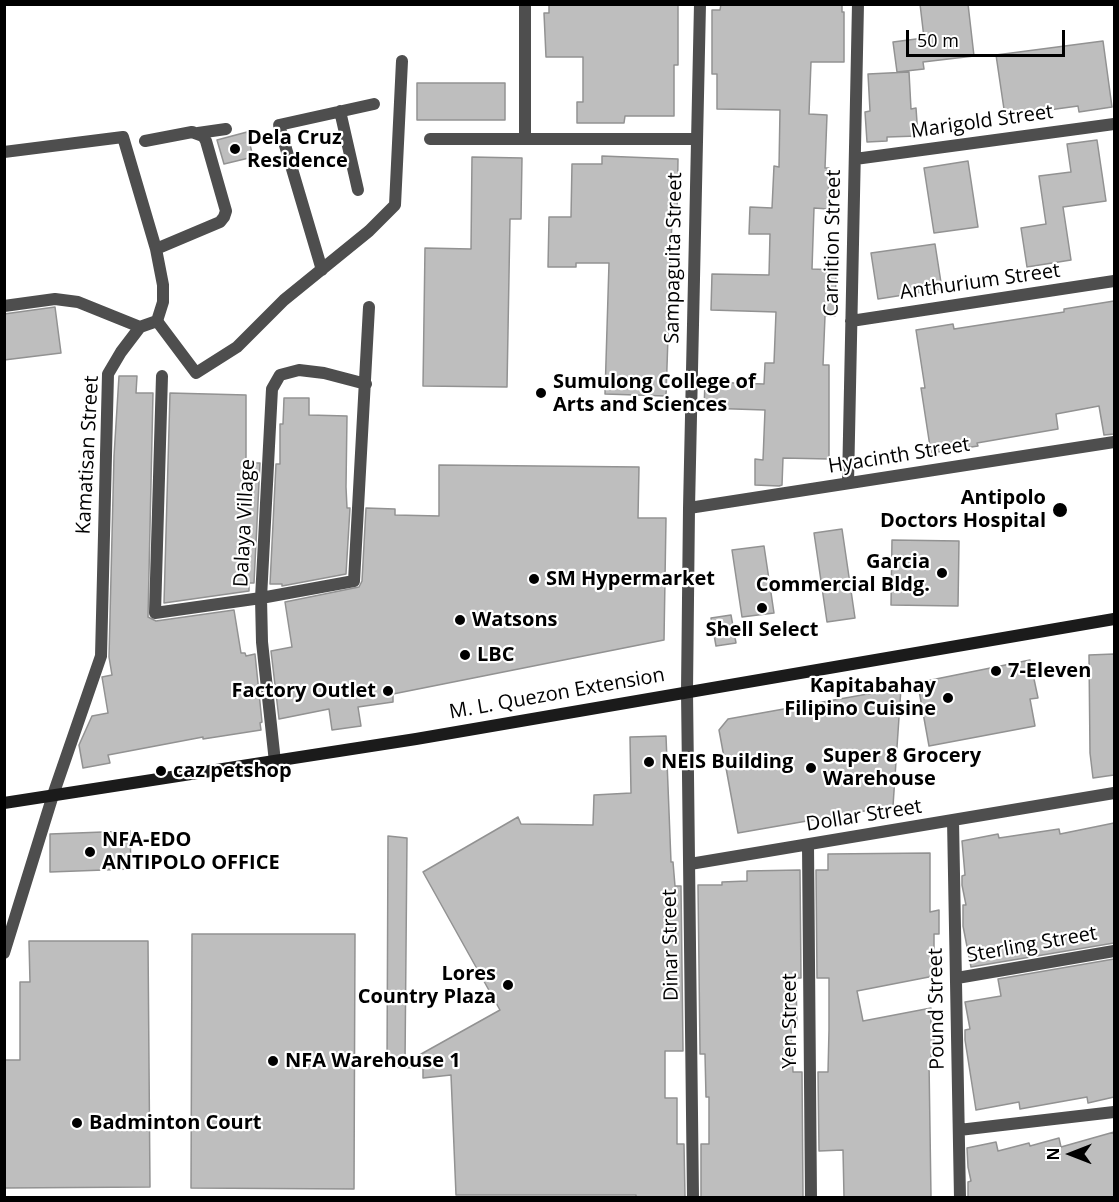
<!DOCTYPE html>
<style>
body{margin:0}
#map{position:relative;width:1119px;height:1202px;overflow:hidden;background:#fff;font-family:"Open Sans",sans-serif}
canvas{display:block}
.frame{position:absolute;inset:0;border:6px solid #000;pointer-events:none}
.north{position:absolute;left:1041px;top:1124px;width:60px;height:60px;-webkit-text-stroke:4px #fff;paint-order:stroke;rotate:270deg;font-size:16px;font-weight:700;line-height:24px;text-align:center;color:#000}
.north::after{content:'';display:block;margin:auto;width:21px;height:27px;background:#000;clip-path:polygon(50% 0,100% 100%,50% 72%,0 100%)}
.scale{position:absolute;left:906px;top:30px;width:159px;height:27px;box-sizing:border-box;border:3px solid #000;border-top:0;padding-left:8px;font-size:18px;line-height:21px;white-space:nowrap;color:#000;-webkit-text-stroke:4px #fff;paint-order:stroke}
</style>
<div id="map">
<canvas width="1119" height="1202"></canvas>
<div class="frame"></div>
<div class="north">N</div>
<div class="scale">50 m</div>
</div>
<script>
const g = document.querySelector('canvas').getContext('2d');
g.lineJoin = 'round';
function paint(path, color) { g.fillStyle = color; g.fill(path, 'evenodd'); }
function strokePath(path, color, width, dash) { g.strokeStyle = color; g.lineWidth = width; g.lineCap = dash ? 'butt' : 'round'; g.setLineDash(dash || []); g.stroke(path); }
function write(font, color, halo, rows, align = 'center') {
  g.font = font + ' "Open Sans",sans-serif'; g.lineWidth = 4.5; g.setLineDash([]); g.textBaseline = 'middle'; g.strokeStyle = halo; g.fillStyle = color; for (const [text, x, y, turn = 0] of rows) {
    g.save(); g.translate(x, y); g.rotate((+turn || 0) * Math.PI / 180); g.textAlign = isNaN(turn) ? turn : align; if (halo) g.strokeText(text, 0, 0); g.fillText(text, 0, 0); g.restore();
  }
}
const building = new Path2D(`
 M 549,4 L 678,4 L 678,65 L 674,65 L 674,116 L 625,116 L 624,123 L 577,123 L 577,102 L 583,102 L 583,57 L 546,57 L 544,13 L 549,13 Z
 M 721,4 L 842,4 L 842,12 L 844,12 L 844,62 L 811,62 L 809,114 L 827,115 L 825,168 L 829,168 L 828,209 L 814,208 L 812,269 L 836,270 L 835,316 L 825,316 L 823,365 L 829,365 L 829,459 L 783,458 L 782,485 L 779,486 L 755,485 L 755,459 L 763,460 L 765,410 L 704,408 L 705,382 L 764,384 L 765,363 L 774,363 L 776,312 L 711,310 L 712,274 L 769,275 L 770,234 L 749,234 L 750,207 L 772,208 L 774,166 L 779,167 L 780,110 L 717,109 L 717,74 L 712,74 L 712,10 L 720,10 Z
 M 920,4 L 968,4 L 974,56 L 923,62 L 924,69 L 897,72 L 893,42 L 924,38 Z
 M 1103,41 L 1112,107 L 1079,112 L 1078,106 L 1005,116 L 996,55 Z
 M 909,72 L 911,109 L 916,108 L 918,136 L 887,137 L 887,141 L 867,142 L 865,112 L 870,111 L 868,74 Z
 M 417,83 L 505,83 L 505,120 L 417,120 Z
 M 247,132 L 253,157 L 224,164 L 217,140 Z
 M 1097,140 L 1106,201 L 1063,207 L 1071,260 L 1027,267 L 1021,228 L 1046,224 L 1039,176 L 1071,172 L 1067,144 Z
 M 602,156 L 678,159 L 677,218 L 672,218 L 666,396 L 605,394 L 609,263 L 576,263 L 576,267 L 548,267 L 549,217 L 571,217 L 572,164 L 602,164 Z
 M 472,157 L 522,158 L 521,219 L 510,219 L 507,387 L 423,386 L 425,248 L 471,249 Z
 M 968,161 L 978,227 L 934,233 L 924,168 Z
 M 935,244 L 942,289 L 878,299 L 871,253 Z
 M 1114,301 L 1114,434 L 1104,435 L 1099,406 L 1056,414 L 1058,429 L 977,443 L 978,446 L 931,453 L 921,388 L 925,388 L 916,330 L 953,324 L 954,329 L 1064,312 L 1064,309 Z
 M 55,307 L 61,353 L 4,360 L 4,314 Z
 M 119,376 L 137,376 L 136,393 L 153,393 L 148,617 L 156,621 L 234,610 L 241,653 L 245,653 L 246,656 L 255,654 L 262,722 L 260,723 L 261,730 L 203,739 L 203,737 L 108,755 L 110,763 L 83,768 L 79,745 L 92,716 L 108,713 L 102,677 L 112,675 L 109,657 L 114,456 Z
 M 170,393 L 246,395 L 246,463 L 260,463 L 254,583 L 249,583 L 249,591 L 164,603 Z
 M 284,398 L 309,398 L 309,415 L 347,416 L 346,487 L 347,508 L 350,508 L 346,574 L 282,586 L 282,584 L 270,584 L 276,464 L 280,464 L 280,424 L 283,424 Z
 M 439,465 L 639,467 L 638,518 L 666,518 L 664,640 L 393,694 L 393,702 L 358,707 L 361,726 L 332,730 L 329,709 L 279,719 L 271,651 L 292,647 L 285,602 L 359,587 L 362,581 L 366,508 L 395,509 L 395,515 L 439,516 Z
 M 842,529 L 855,618 L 827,622 L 814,533 Z
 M 892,540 L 959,541 L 958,606 L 891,605 Z
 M 764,546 L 774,613 L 742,617 L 732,550 Z
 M 731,615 L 736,643 L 716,646 L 711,618 Z
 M 1114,654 L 1114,775 L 1093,778 L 1090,753 L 1089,655 Z
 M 1030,660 L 1038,698 L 1030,699 L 1035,726 L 929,746 L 918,685 L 926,684 L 926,681 Z
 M 901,688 L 893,806 L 738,833 L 719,730 L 728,719 Z
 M 666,736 L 671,862 L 673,862 L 675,886 L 681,886 L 683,1051 L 665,1051 L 665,1098 L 677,1098 L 677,1144 L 684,1144 L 685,1197 L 636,1197 L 636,1195 L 456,1195 L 451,1075 L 423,1078 L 423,1068 L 387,1067 L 388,836 L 407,838 L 405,1063 L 500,1010 L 423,872 L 518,817 L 521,824 L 593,825 L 594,795 L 631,793 L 630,737 Z
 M 1114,823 L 1114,943 L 971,967 L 963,926 L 963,905 L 966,905 L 962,885 L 962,876 L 965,875 L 962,841 L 998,834 L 999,838 L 1059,829 L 1060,834 Z
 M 130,831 L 131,869 L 50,872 L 50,834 Z
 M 930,853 L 930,912 L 939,910 L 939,934 L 934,934 L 934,976 L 857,991 L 863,1021 L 931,1008 L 931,1027 L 934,1027 L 934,1052 L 931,1052 L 931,1062 L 929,1062 L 931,1197 L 844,1197 L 843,1150 L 819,1151 L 818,1072 L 828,1072 L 829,1030 L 829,978 L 817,978 L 816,870 L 828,870 L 828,854 Z
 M 800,870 L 801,978 L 796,978 L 797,1028 L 791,1028 L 793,1072 L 802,1072 L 803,1197 L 701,1197 L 701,1144 L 709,1144 L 709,1097 L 706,1097 L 705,1054 L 700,1054 L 700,1051 L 698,885 L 722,885 L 722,882 L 747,881 L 747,871 Z
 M 192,934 L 355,934 L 354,1189 L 191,1188 Z
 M 29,941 L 148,941 L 150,1187 L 4,1188 L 4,1060 L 20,1060 L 20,982 L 30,982 Z
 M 1114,959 L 1114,1097 L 1088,1103 L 1087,1097 L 1020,1109 L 1019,1102 L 976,1110 L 965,1040 L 965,1030 L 970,1029 L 965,1002 L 1001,996 L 998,979 Z
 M 1114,1132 L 1114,1197 L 968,1197 L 968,1182 L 971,1181 L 968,1167 L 967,1148 L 996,1142 L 998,1151 L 1029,1143 L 1030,1146 L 1059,1138 L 1061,1147 Z`);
paint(building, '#bebebe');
strokePath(building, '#929292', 1.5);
strokePath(new Path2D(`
 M 340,111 L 358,190
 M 322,270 L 279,125 L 374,104
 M 157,321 L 196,373 L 237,347 L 284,300 L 369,231 L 395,205 L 402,61`), '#4e4e4e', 12);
strokePath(new Path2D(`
 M 525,4 L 525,139
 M 198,133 L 226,129
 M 430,139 L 696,139
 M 145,141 L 192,132 L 203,136 L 206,141 L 226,211 L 224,217 L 220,222 L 156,249
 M 4,152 L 123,137 L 156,249 L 163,285 L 163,302 L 157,321 L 140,327 L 121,352 L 108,374 L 101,656 L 53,795 L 4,953
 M 855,159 L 1114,124
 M 4,306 L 55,299 L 78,302 L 140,327
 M 851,321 L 1114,281
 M 162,376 L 155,613 L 261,598 L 354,581 L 369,307
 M 848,483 L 858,4
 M 689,508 L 1114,442
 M 687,691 L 689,508 L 700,4
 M 275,762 L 262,642 L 261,598 L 272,389 L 280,375 L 299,370 L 324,373 L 366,384
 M 953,820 L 960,1198
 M 808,845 L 811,1198
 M 690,864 L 1114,793
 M 957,978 L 1114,951
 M 959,1130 L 1114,1112`), '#4e4e4e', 12);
strokePath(new Path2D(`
 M 687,691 L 693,1198`), '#4e4e4e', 12);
strokePath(new Path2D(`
 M 4,803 L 416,739 L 1114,619`), '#1b1b1b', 12);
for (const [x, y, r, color] of [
 [235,149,6,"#000"],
 [541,393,6,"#000"],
 [1060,510,8,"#000"],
 [942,573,6,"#000"],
 [534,579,6,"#000"],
 [762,608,6,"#000"],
 [460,620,6,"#000"],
 [465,655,6,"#000"],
 [996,671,6,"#000"],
 [388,691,6,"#000"],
 [948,698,6,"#000"],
 [649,762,6,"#000"],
 [811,768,6,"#000"],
 [161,771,6,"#000"],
 [90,852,6,"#000"],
 [508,985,6,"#000"],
 [273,1061,6,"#000"],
 [77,1123,6,"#000"]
]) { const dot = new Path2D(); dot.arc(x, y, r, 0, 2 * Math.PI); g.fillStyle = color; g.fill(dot); strokePath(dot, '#fff', 2); }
write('20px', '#000', '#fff', [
 ["Marigold Street",982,122,-8],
 ["Carnition Street",833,243,-89],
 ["Sampaguita Street",674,258,-89],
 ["Anthurium Street",980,282,-8],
 ["Kamatisan Street",88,455,-87],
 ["Hyacinth Street",899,456,-9],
 ["Dalaya Village",245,523,-87],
 ["M. L. Quezon Extension",557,694,-10],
 ["Dollar Street",864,816,-9],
 ["Dinar Street",671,945,-91],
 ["Sterling Street",1032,945,-10],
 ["Pound Street",937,1009,-91],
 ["Yen Street",790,1021,-90]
]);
write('bold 20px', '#000', '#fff', [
 ["Dela Cruz",247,138],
 ["Residence",247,161],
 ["Sumulong College of",553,382],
 ["Arts and Sciences",553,405],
 ["Antipolo",1046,498,"right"],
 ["Doctors Hospital",1046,521,"right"],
 ["Garcia",930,562,"right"],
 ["Commercial Bldg.",930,585,"right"],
 ["SM Hypermarket",546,579],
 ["Watsons",472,620],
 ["Shell Select",762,630,"center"],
 ["LBC",477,655],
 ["7-Eleven",1008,671],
 ["Kapitabahay",936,686,"right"],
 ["Filipino Cuisine",936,709,"right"],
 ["Factory Outlet",376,691,"right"],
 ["Super 8 Grocery",823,756],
 ["Warehouse",823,779],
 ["NEIS Building",661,762],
 ["caz petshop",173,771],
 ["NFA-EDO",102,840],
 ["ANTIPOLO OFFICE",102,863],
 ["Lores",496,974,"right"],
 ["Country Plaza",496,997,"right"],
 ["NFA Warehouse 1",285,1061],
 ["Badminton Court",89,1123]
], 'left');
</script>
